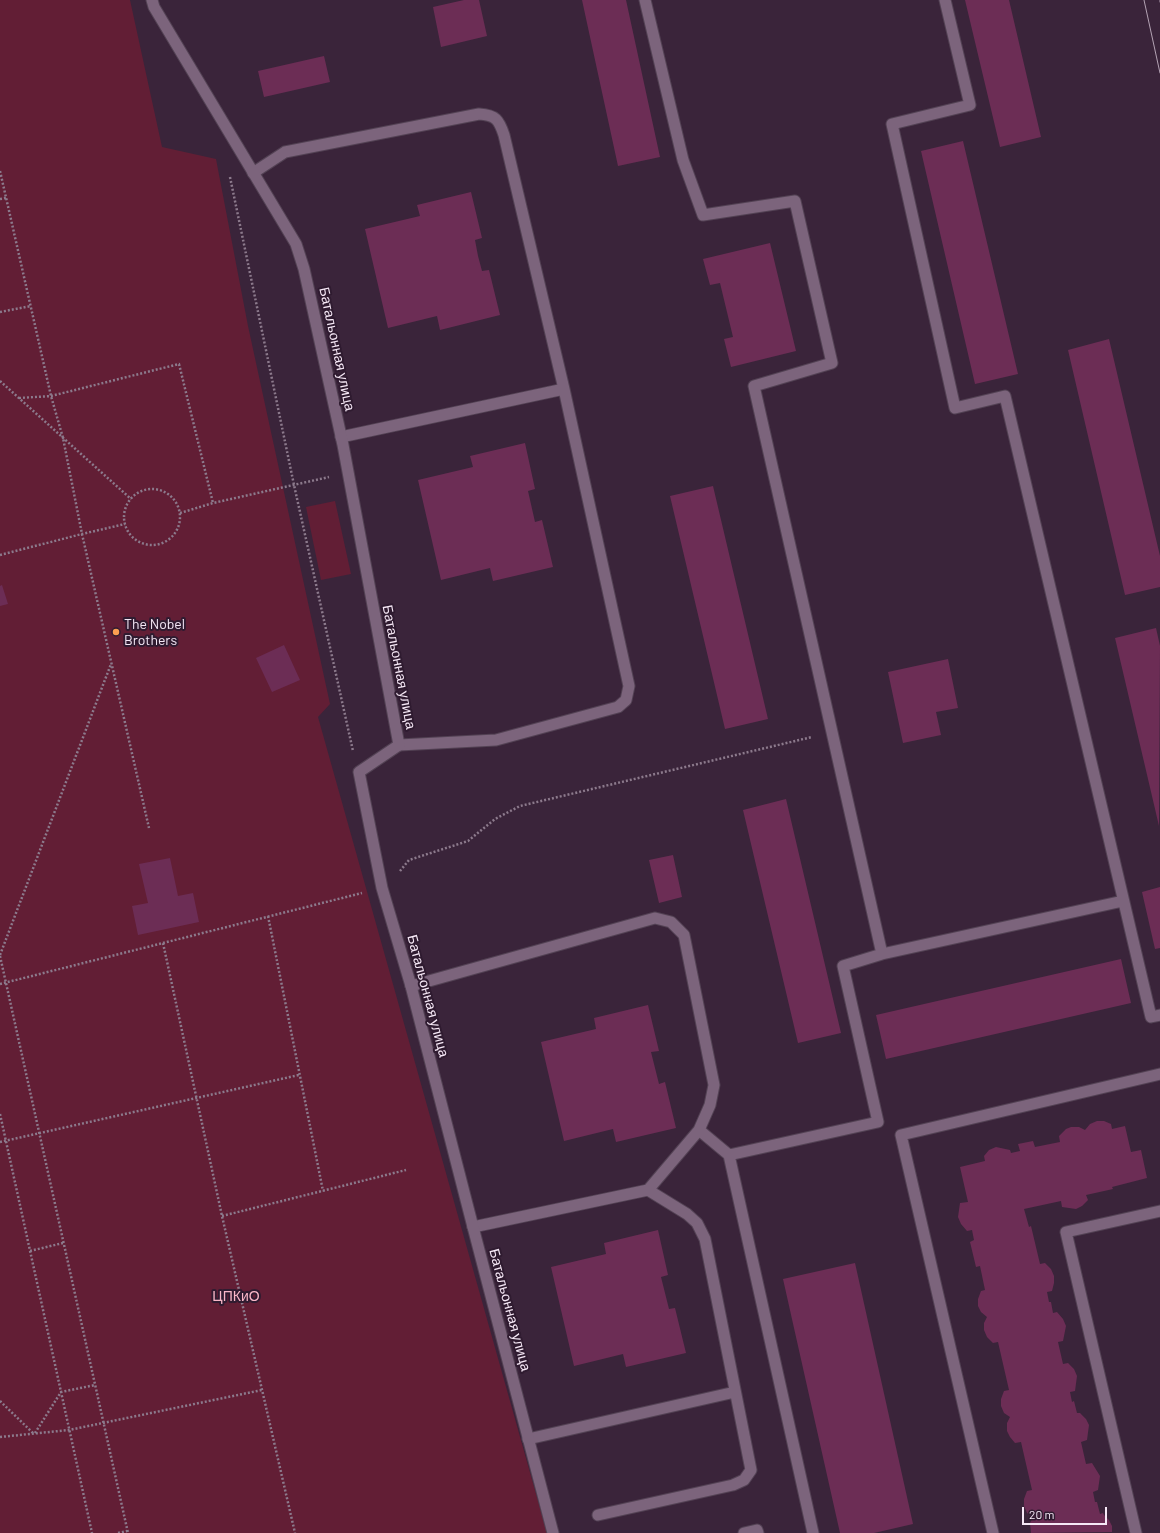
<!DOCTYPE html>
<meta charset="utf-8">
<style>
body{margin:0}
#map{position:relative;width:1160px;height:1533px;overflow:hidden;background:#3a243a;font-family:Barlow,sans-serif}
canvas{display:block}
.scale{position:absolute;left:1022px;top:1507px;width:85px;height:18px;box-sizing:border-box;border:2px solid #f6e8f6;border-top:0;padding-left:5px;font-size:12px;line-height:14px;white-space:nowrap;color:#f6e8f6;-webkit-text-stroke:3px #2f1b30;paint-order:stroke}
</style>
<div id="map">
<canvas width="1160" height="1533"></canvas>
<div class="scale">20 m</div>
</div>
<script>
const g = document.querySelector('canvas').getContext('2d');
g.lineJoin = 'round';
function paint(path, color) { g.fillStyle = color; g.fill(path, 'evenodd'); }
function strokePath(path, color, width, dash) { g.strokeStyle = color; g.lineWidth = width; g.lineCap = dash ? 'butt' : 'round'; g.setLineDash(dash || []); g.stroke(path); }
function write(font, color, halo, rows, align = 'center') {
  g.font = font + ' Barlow,sans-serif'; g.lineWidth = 4; g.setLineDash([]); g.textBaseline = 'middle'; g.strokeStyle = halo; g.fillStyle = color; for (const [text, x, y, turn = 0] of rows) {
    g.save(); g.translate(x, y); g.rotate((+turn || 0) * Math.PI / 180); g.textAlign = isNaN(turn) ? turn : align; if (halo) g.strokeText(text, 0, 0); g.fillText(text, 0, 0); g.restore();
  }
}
paint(new Path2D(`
 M 0,0 L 130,0 L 162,147 L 216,159 L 248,326 L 330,704 L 318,717 L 547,1533 L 0,1533 Z
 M 335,501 L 351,574 L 321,580 L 306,507 Z`), '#621e35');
paint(new Path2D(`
 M 464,0 L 479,0 L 487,36 L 441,47 L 433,7 Z
 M 582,0 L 626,0 L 660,157 L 618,166 Z
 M 965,0 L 1009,0 L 1041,137 L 1000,147 Z
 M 324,56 L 330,82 L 264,97 L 258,71 Z
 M 963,141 L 1018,374 L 975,384 L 921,151 Z
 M 471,192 L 482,238 L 475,240 L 478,256 L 482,271 L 489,270 L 500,315 L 440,330 L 437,316 L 388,328 L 365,229 L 420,216 L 417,205 Z
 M 770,243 L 796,351 L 731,367 L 724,339 L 733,337 L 720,283 L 710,285 L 703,259 Z
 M 1109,339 L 1160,556 L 1160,587 L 1125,595 L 1068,350 Z
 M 525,443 L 535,489 L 528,491 L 535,522 L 542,520 L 553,567 L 493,581 L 490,568 L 441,580 L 418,480 L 473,467 L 470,456 Z
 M 713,486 L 768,719 L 725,729 L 670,496 Z
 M 2,585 L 8,604 L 0,606 L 0,586 Z
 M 1156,628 L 1160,646 L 1159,826 L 1115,638 Z
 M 284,645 L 300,680 L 272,692 L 256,658 Z
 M 948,659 L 958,708 L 936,712 L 941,735 L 903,743 L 888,672 Z
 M 786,799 L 841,1033 L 798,1043 L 743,810 Z
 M 673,855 L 682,897 L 659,903 L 649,860 Z
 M 170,858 L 178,896 L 193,893 L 199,922 L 138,935 L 132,906 L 148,903 L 139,864 Z
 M 1160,887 L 1160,948 L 1155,949 L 1142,892 Z
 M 1121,959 L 1131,1003 L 886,1059 L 876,1015 Z
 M 648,1005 L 659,1051 L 651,1052 L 659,1084 L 665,1082 L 676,1128 L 616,1142 L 613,1129 L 564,1141 L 541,1042 L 596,1029 L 594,1018 Z
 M 1097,1121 L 1104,1121 L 1111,1124 L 1112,1129 L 1125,1126 L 1131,1152 L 1141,1150 L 1147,1178 L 1112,1187 L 1113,1189 L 1086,1195 L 1088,1200 L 1082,1206 L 1076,1209 L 1062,1207 L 1061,1201 L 1024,1209 L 1029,1227 L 1031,1226 L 1040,1264 L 1045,1263 L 1051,1269 L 1054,1276 L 1054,1283 L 1052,1291 L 1047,1292 L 1049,1302 L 1051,1302 L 1053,1313 L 1057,1312 L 1063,1319 L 1066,1326 L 1063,1341 L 1058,1342 L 1063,1364 L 1068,1363 L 1074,1369 L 1077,1376 L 1075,1391 L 1070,1392 L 1072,1402 L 1074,1401 L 1077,1413 L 1080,1413 L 1086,1419 L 1089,1425 L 1087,1440 L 1081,1442 L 1086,1464 L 1092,1463 L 1100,1476 L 1098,1490 L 1093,1492 L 1095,1502 L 1097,1502 L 1100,1514 L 1103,1513 L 1104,1515 L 1109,1520 L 1112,1526 L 1112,1532 L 1031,1533 L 1030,1523 L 1033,1517 L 1027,1513 L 1024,1506 L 1024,1499 L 1027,1491 L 1032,1490 L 1021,1442 L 1015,1443 L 1010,1437 L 1007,1431 L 1007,1423 L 1010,1417 L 1004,1413 L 1001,1406 L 1001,1399 L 1004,1391 L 1009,1390 L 998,1342 L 993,1343 L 987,1337 L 984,1330 L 984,1323 L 987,1317 L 981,1312 L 978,1306 L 978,1299 L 981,1291 L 985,1290 L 980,1266 L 976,1267 L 970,1242 L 974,1240 L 972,1230 L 967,1231 L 961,1224 L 958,1217 L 960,1203 L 968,1202 L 960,1167 L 985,1161 L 984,1156 L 989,1150 L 996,1147 L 1010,1150 L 1011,1153 L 1020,1151 L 1018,1144 L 1033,1141 L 1035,1147 L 1060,1142 L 1059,1136 L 1066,1129 L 1071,1127 L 1079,1127 L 1085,1130 L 1090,1124 Z
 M 658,1230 L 668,1275 L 661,1277 L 669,1309 L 675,1308 L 686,1353 L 626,1367 L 623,1354 L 574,1366 L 551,1267 L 606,1254 L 604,1243 Z
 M 855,1263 L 913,1524 L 874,1533 L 840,1533 L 783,1279 Z`), '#6c2d55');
const service = new Path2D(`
 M 645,0 L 683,160 L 703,215 L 795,201 L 832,363 L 754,386 L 882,954 L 1123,901
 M 945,0 L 970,105 L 892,124 L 955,408 L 1005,396 L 1151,1017 L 1160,1015
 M 253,173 L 285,152 L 479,114 C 496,115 499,120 504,135 L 564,389 L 629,686 L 626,700 L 618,707 L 496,740 L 399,745
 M 341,437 L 564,389
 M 411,986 L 655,918 L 671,922 L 684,935 L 714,1085 L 710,1105 L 699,1130 L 648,1190
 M 699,1130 L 729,1155 L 813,1533
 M 729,1155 L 878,1122 L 843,966 L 882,954
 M 473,1227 L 648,1190 L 687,1214 L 697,1223 L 705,1239 L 751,1470 L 744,1480 L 733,1485 L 598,1515
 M 528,1439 L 735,1392
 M 744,1533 L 757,1530 L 758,1533
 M 993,1533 L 901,1135 L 1160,1074
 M 1136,1533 L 1066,1232 L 1160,1211`);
const minor = new Path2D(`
 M 152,0 L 154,7 L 296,244 L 304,269 L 343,445 L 399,745 L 359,772 L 382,888 L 411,986 L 473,1227 L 553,1533`);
strokePath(service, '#534254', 13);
strokePath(minor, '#534254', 13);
strokePath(new Path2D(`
 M 0,171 L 51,396 L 63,438 L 82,534 L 149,828
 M 230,177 L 294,485 L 353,751
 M 0,199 L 6,198
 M 0,312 L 31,306
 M 0,381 L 131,499
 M 19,398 L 51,396 L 179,364 L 213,503
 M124 517a28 28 0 1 1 56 0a28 28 0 1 1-56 0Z
 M 180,513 L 213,503 L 329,477
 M 0,555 L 82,534 L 125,524
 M 400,871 L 409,860 L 468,841 L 495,819 L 520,806 L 812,737
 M 268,916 L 323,1191
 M 163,943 L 222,1216 L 295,1533
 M 0,955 L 111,664
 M 0,956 L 128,1533
 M 0,984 L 362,893
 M 0,1114 L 92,1533
 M 0,1142 L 299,1075
 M 222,1216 L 406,1170
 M 30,1251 L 63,1243
 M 0,1401 L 34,1434
 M 35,1433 L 61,1392 L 95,1385
 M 0,1437 L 69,1430 L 262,1390
 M 118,1533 L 127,1531`), '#8c7a8c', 2.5, [2, 2]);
strokePath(service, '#7c647c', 11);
strokePath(minor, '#7c647c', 11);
strokePath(new Path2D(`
 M 1144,0 L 1160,73
 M 1160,0 L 1160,2`), '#b4a3b4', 1);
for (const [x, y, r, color] of [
 [116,632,4,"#fb9e51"]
]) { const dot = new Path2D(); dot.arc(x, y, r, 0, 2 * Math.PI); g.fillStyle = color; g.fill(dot); strokePath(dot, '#2f1b30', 1.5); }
write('14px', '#f6e8f6', '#2f1b30', [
 ["Батальонная улица",337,349,78],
 ["Батальонная улица",399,667,79],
 ["Батальонная улица",428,996,75],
 ["Батальонная улица",510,1310,75]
]);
write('14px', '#f6e8f6', '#2f1b30', [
 ["The Nobel",124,624],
 ["Brothers",124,640]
], 'left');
write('14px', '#fab7c8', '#2f1b30', [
 ["ЦПКиО",236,1296]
]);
</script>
